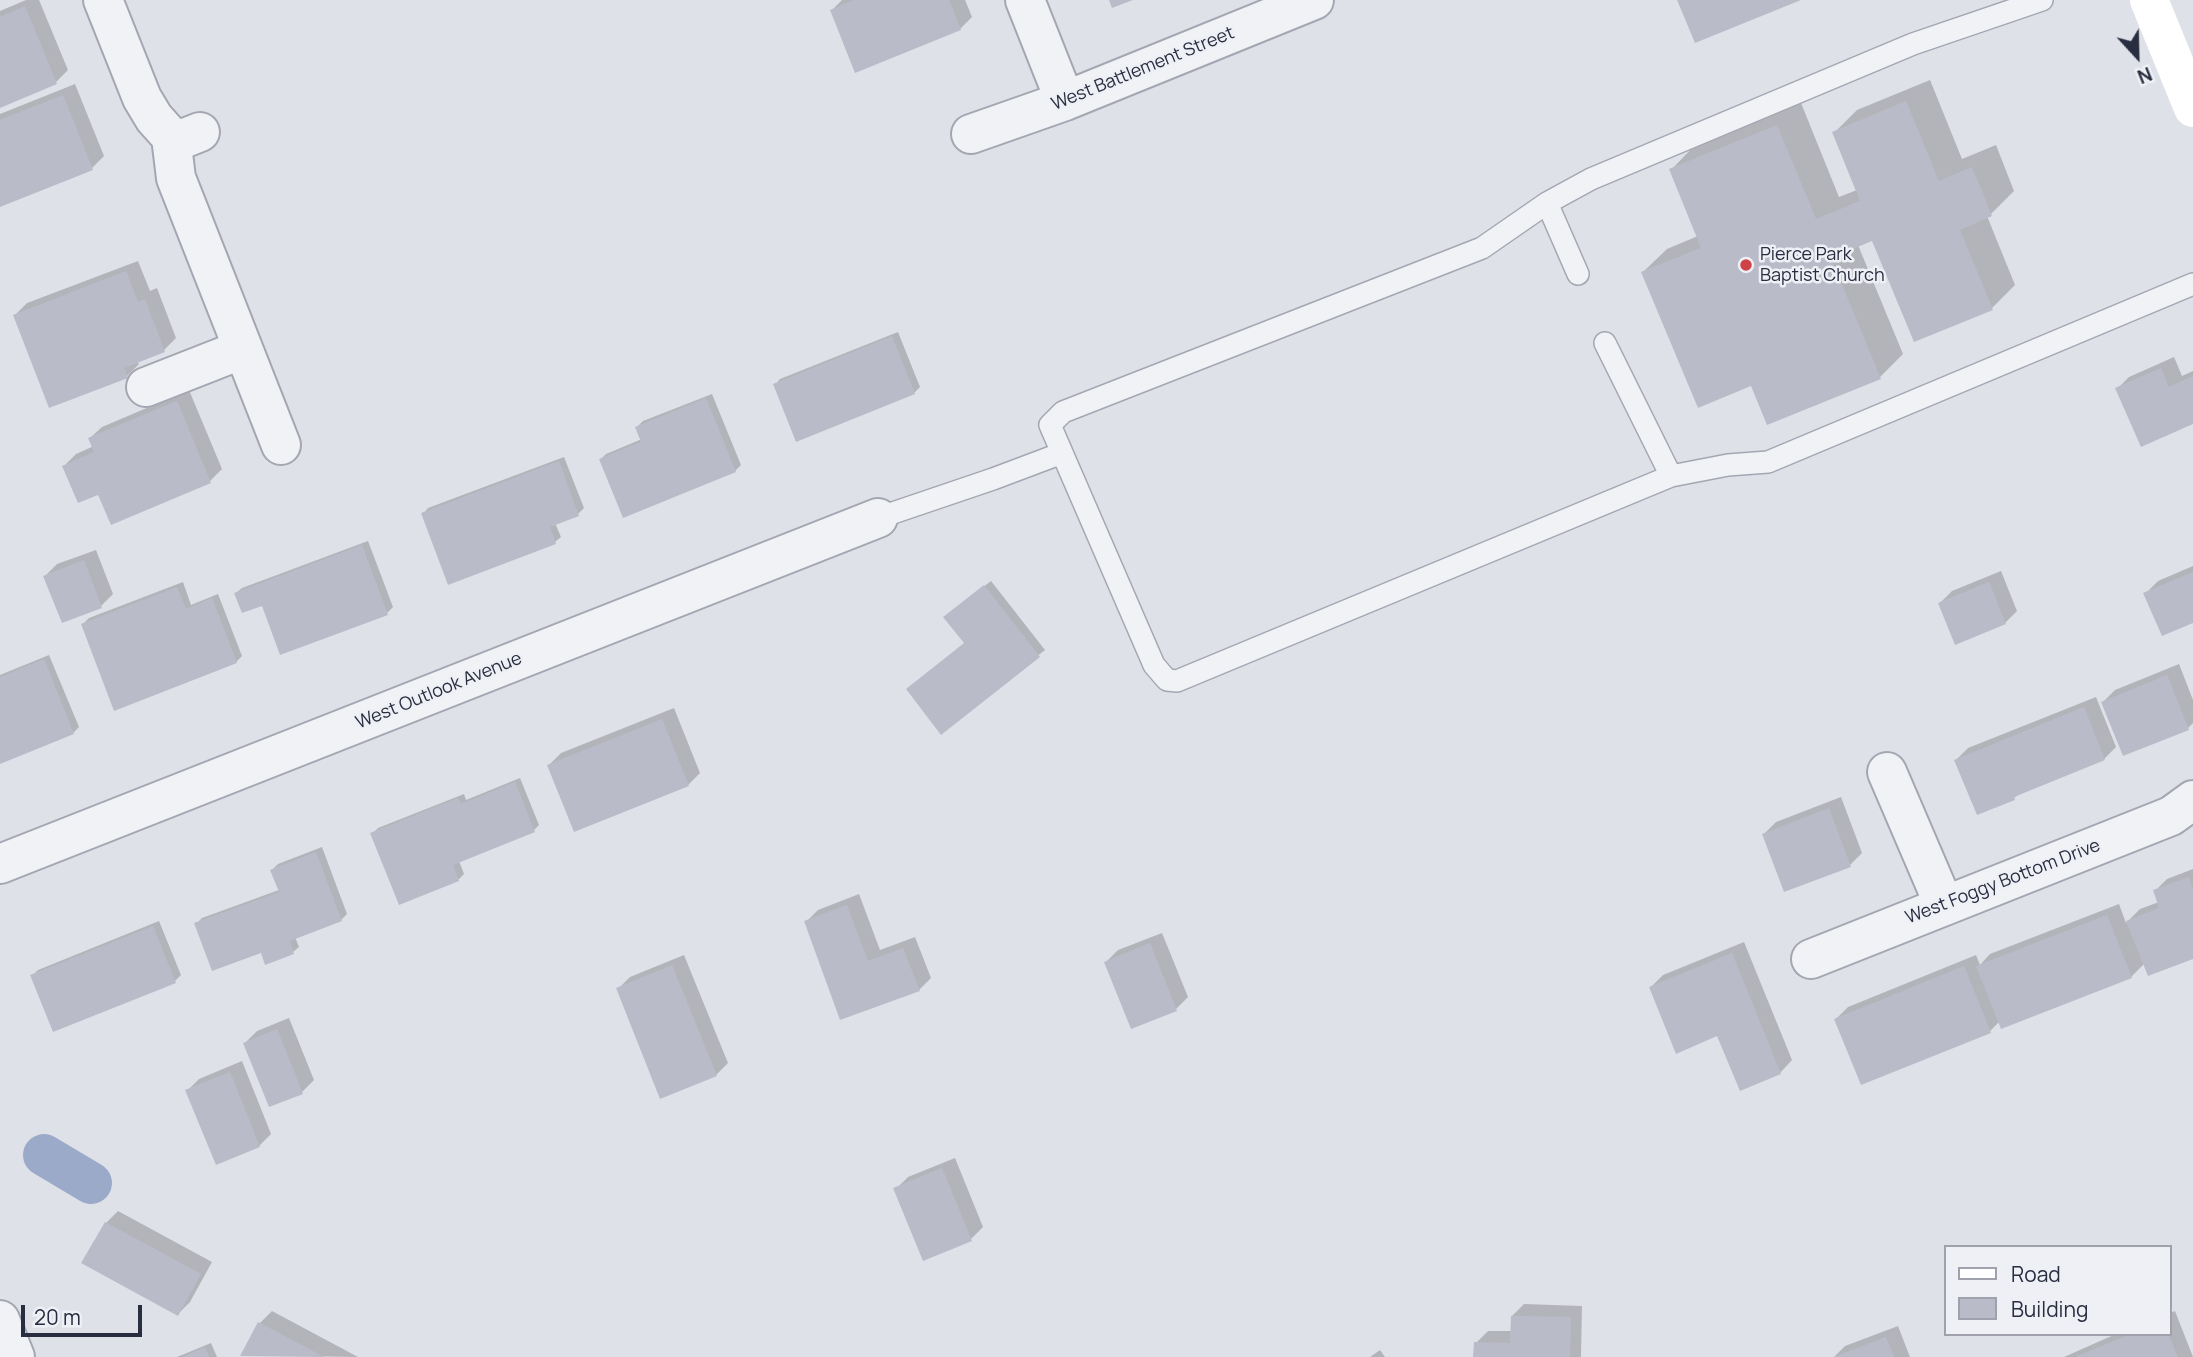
<!DOCTYPE html>
<style>
body{margin:0}
#map{position:relative;width:2193px;height:1357px;overflow:hidden;background:#dfe1e8;font-family:Manrope,sans-serif}
canvas{display:block}
.legend{position:absolute;left:1944px;top:1245px;width:228px;height:91px;box-sizing:border-box;background:#eef0f6;border:2px solid #9fa2ad;margin:0;padding:9px 12px;list-style:none;font-size:21px;color:#282d3f}
.legend li{display:flex;align-items:center;gap:14px;height:35px}
.legend b{width:35px;border:2px solid #9fa2ad}
.north{position:absolute;left:2102px;top:21px;width:70px;height:70px;-webkit-text-stroke:5px #eef0f6;paint-order:stroke;rotate:158deg;font-size:19px;font-weight:700;line-height:28px;text-align:center;color:#282d3f}
.north::after{content:'';display:block;margin:auto;width:24px;height:32px;background:#282d3f;clip-path:polygon(50% 0,100% 100%,50% 72%,0 100%)}
.scale{position:absolute;left:21px;top:1305px;width:121px;height:32px;box-sizing:border-box;border:4px solid #282d3f;border-top:0;padding-left:9px;font-size:21px;line-height:24px;white-space:nowrap;color:#282d3f;-webkit-text-stroke:5px #eef0f6;paint-order:stroke}
</style>
<div id="map">
<canvas width="2193" height="1357"></canvas>
<ul class="legend">
<li><b style="height:9px;background:#fff"></b>Road</li>
<li><b style="height:19px;background:#b9bcc8"></b>Building</li>
</ul>
<div class="north">N</div>
<div class="scale">20 m</div>
</div>
<script>
const g = document.querySelector('canvas').getContext('2d');
g.lineJoin = 'round';
function paint(path, color) { g.fillStyle = color; g.fill(path, 'evenodd'); }
function strokePath(path, color, width, dash) { g.strokeStyle = color; g.lineWidth = width; g.lineCap = dash ? 'butt' : 'round'; g.setLineDash(dash || []); g.stroke(path); }
function write(font, color, halo, rows, align = 'center') {
  g.font = font + ' Manrope,sans-serif'; g.lineWidth = 5; g.setLineDash([]); g.textBaseline = 'middle'; g.strokeStyle = halo; g.fillStyle = color; for (const [text, x, y, turn = 0] of rows) {
    g.save(); g.translate(x, y); g.rotate((+turn || 0) * Math.PI / 180); g.textAlign = isNaN(turn) ? turn : align; if (halo) g.strokeText(text, 0, 0); g.fillText(text, 0, 0); g.restore();
  }
}
paint(new Path2D(`
 M 26,0 L 39,0 L 68,70 L 56,82 L 0,106 L 0,11 Z
 M 842,0 L 965,0 L 972,17 L 960,29 L 832,10 Z
 M 1930,80 L 1962,159 L 1996,145 L 2014,191 L 1991,214 L 1987,216 L 2015,285 L 1992,308 L 1873,239 L 1858,245 L 1903,354 L 1880,377 L 1752,384 L 1643,272 L 1667,249 L 1698,236 L 1671,170 L 1694,146 L 1801,103 L 1839,197 L 1857,190 L 1834,133 L 1857,110 Z
 M 75,84 L 104,156 L 92,168 L 0,202 L 0,114 Z
 M 138,261 L 150,291 L 157,288 L 176,338 L 164,350 L 137,361 L 139,364 L 127,376 L 15,315 L 27,303 Z
 M 898,332 L 920,387 L 914,393 L 797,440 L 775,385 L 780,379 Z
 M 2174,357 L 2182,376 L 2193,371 L 2193,422 L 2117,389 L 2129,377 Z
 M 189,390 L 222,469 L 210,481 L 112,523 L 99,493 L 64,466 L 76,454 L 94,446 L 90,438 L 102,427 Z
 M 712,394 L 741,465 L 735,471 L 601,459 L 606,454 L 642,439 L 637,427 L 643,421 Z
 M 564,457 L 584,508 L 578,514 L 555,523 L 561,537 L 555,542 L 423,514 L 428,508 Z
 M 368,541 L 393,607 L 387,613 L 263,604 L 236,593 L 242,588 Z
 M 96,550 L 113,594 L 101,606 L 45,576 L 57,564 Z
 M 2193,566 L 2193,621 L 2146,593 L 2158,581 Z
 M 2001,571 L 2017,611 L 2005,623 L 1940,603 L 1952,591 Z
 M 991,581 L 1045,650 L 941,732 L 966,643 L 951,612 Z
 M 183,582 L 191,605 L 218,594 L 242,656 L 236,662 L 83,624 L 89,618 Z
 M 49,655 L 79,727 L 73,733 L 0,762 L 0,675 Z
 M 2179,664 L 2193,700 L 2193,723 L 2188,728 L 2103,702 L 2115,690 Z
 M 2096,697 L 2116,747 L 2104,759 L 2019,794 L 2014,798 L 1956,760 L 1968,748 Z
 M 674,708 L 700,773 L 688,785 L 549,765 L 561,753 Z
 M 520,778 L 539,825 L 534,830 L 459,861 L 464,874 L 458,880 L 372,834 L 378,828 L 464,794 L 466,800 Z
 M 1841,797 L 1862,853 L 1850,865 L 1764,834 L 1776,822 Z
 M 322,847 L 347,914 L 341,920 L 295,937 L 299,947 L 293,952 L 262,950 L 196,924 L 202,918 L 279,890 L 272,870 L 278,864 Z
 M 2193,869 L 2193,957 L 2145,963 L 2131,977 L 2000,1021 L 1990,1031 L 1836,1019 L 1848,1007 L 1976,955 L 1980,965 L 1990,954 L 2119,904 L 2126,923 L 2140,909 L 2159,902 L 2155,891 L 2167,879 Z
 M 859,894 L 880,950 L 915,937 L 931,978 L 919,990 L 842,1018 L 806,922 L 818,910 Z
 M 159,921 L 181,975 L 175,981 L 32,976 L 38,970 Z
 M 1162,933 L 1188,997 L 1176,1009 L 1106,962 L 1118,950 Z
 M 1744,942 L 1792,1060 L 1780,1073 L 1718,1034 L 1651,987 L 1663,975 Z
 M 684,955 L 728,1063 L 716,1075 L 618,989 L 630,977 Z
 M 289,1018 L 314,1080 L 302,1092 L 245,1043 L 257,1031 Z
 M 242,1061 L 271,1134 L 259,1146 L 216,1163 L 187,1091 L 199,1079 Z
 M 955,1158 L 983,1227 L 971,1239 L 896,1189 L 908,1177 Z
 M 118,1211 L 212,1262 L 190,1302 L 178,1314 L 106,1223 Z
 M 1524,1304 L 1582,1306 L 1581,1357 L 1475,1357 L 1476,1343 L 1488,1331 L 1512,1331 L 1512,1316 Z
 M 272,1311 L 358,1357 L 242,1355 L 260,1323 Z
 M 2175,1311 L 2193,1357 L 2064,1357 L 2116,1334 L 2170,1334 L 2170,1313 Z
 M 1898,1326 L 1910,1357 L 1834,1357 L 1845,1346 Z
 M 211,1343 L 217,1357 L 177,1357 Z
 M 1380,1350 L 1385,1357 L 1370,1357 Z`), '#0003');
strokePath(new Path2D(`
 M 44,1155 L 91,1183`), '#9aaac8', 42);
paint(new Path2D(`
 M 854,0 L 949,0 L 961,30 L 855,73 L 830,10 Z
 M 1109,0 L 1133,0 L 1112,8 Z
 M 1677,0 L 1801,0 L 1695,43 Z
 M 25,6 L 57,84 L 0,108 L 0,17 Z
 M 63,95 L 93,170 L 0,207 L 0,120 Z
 M 1906,101 L 1939,181 L 1972,167 L 1992,216 L 1960,230 L 1993,310 L 1914,342 L 1872,241 L 1831,258 L 1881,379 L 1767,425 L 1751,386 L 1698,408 L 1641,272 L 1701,248 L 1669,169 L 1777,125 L 1816,219 L 1860,201 L 1832,132 Z
 M 126,271 L 138,302 L 145,299 L 165,352 L 124,368 L 128,378 L 49,408 L 13,315 Z
 M 892,336 L 915,394 L 796,442 L 773,384 Z
 M 2161,368 L 2169,387 L 2193,376 L 2193,424 L 2141,447 L 2115,388 Z
 M 706,398 L 736,472 L 623,518 L 599,459 L 641,442 L 635,427 Z
 M 177,401 L 211,483 L 111,525 L 98,495 L 78,503 L 62,466 L 94,452 L 88,438 Z
 M 559,461 L 579,516 L 550,527 L 556,544 L 448,585 L 421,513 Z
 M 362,545 L 388,615 L 280,655 L 262,606 L 242,613 L 234,593 Z
 M 84,560 L 102,608 L 62,623 L 43,576 Z
 M 2193,572 L 2193,623 L 2162,636 L 2143,593 Z
 M 1989,582 L 2006,624 L 1955,645 L 1938,603 Z
 M 984,585 L 1040,657 L 941,735 L 906,689 L 964,643 L 943,617 Z
 M 177,587 L 186,609 L 212,598 L 237,663 L 114,711 L 81,624 Z
 M 44,659 L 74,734 L 0,764 L 0,677 Z
 M 2167,675 L 2189,730 L 2123,756 L 2101,702 Z
 M 2084,707 L 2105,760 L 2014,797 L 2015,800 L 1977,815 L 1954,760 Z
 M 662,719 L 689,786 L 574,832 L 547,765 Z
 M 515,782 L 535,832 L 453,865 L 459,881 L 399,905 L 370,833 L 458,798 L 461,804 Z
 M 1829,808 L 1851,867 L 1784,892 L 1762,834 Z
 M 316,852 L 342,921 L 290,941 L 294,954 L 265,965 L 261,953 L 212,971 L 194,923 L 279,892 L 270,870 Z
 M 2189,877 L 2193,889 L 2193,959 L 2148,976 L 2126,921 L 2159,908 L 2153,890 Z
 M 847,905 L 868,961 L 903,948 L 920,991 L 840,1020 L 804,921 Z
 M 2107,915 L 2132,978 L 2001,1029 L 1976,966 Z
 M 153,926 L 176,983 L 53,1032 L 30,975 Z
 M 1150,943 L 1177,1011 L 1131,1029 L 1104,962 Z
 M 1732,953 L 1781,1074 L 1740,1091 L 1717,1036 L 1676,1054 L 1649,987 Z
 M 672,965 L 717,1076 L 660,1099 L 616,988 Z
 M 1964,966 L 1991,1033 L 1861,1085 L 1834,1019 Z
 M 277,1029 L 303,1094 L 269,1107 L 243,1043 Z
 M 230,1072 L 260,1147 L 216,1165 L 185,1090 Z
 M 942,1168 L 972,1241 L 923,1261 L 893,1188 Z
 M 105,1222 L 201,1274 L 178,1316 L 81,1263 Z
 M 1511,1316 L 1571,1317 L 1570,1357 L 1473,1357 L 1474,1342 L 1510,1343 Z
 M 258,1322 L 324,1357 L 240,1356 Z
 M 2131,1334 L 2168,1334 L 2178,1357 L 2075,1357 Z
 M 1886,1337 L 1894,1357 L 1834,1357 Z
 M 205,1347 L 209,1357 L 182,1357 Z`), '#b9bcc8');
const lane = new Path2D(`
 M 2042,0 L 1913,44 L 1591,179 L 1547,203 L 1482,248 L 1063,412 L 1050,425 L 1154,665 L 1167,680 L 1177,681 L 1671,476 L 1728,465 L 1768,462 L 2193,284
 M 1547,203 L 1578,274
 M 1605,343 L 1671,476
 M 878,518 L 993,479 L 1062,453`);
const street = new Path2D(`
 M 103,0 L 142,98 L 154,118 L 171,137 L 185,138 L 200,132
 M 1025,0 L 1065,101
 M 971,134 L 1065,101 L 1314,0
 M 171,137 L 176,178 L 281,445
 M 146,387 L 243,349
 M 1887,772 L 1944,905
 M 0,864 L 878,518
 M 1811,959 L 2171,816 L 2193,800
 M 0,1320 L 15,1357`);
strokePath(lane, '#a4a7b2', 24);
strokePath(street, '#a4a7b2', 42);
strokePath(lane, '#f1f2f6', 21);
strokePath(street, '#f1f2f6', 38);
strokePath(new Path2D(`
 M 2149,0 L 2193,108`), '#fff', 38);
for (const [x, y, r, color] of [
 [1746,265,7,"#cd4346"]
]) { const dot = new Path2D(); dot.arc(x, y, r, 0, 2 * Math.PI); g.fillStyle = color; g.fill(dot); strokePath(dot, '#eef0f6', 2.5); }
write('18px', '#282d3f', '#eef0f6', [
 ["West Battlement Street",1143,69,-22],
 ["West Outlook Avenue",439,691,-22],
 ["West Foggy Bottom Drive",2003,882,-21]
]);
write('18px', '#282d3f', '#eef0f6', [
 ["Pierce Park",1760,255],
 ["Baptist Church",1760,276]
], 'left');
</script>
